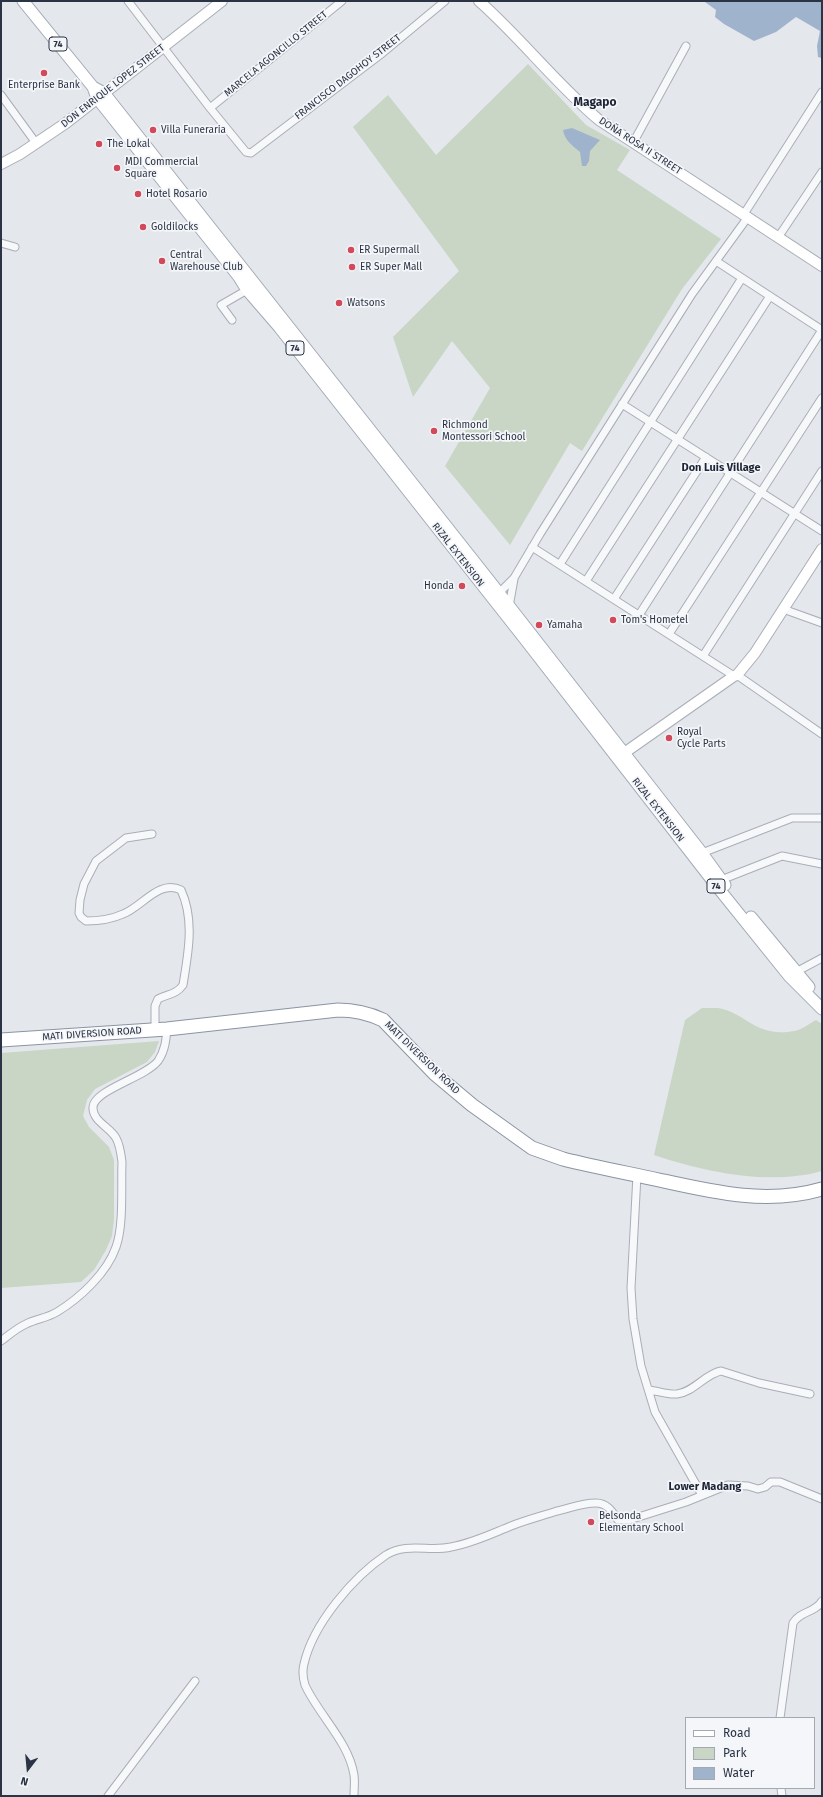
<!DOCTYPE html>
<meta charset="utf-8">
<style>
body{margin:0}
#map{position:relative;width:823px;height:1797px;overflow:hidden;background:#e4e7ec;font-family:"Fira Sans",sans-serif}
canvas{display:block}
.frame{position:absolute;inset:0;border:2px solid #2b3445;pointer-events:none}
.legend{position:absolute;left:685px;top:1717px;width:130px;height:72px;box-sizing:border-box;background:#f4f6f9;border:1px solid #a4a8b1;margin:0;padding:5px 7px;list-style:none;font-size:12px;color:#2b3445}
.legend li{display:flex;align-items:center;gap:8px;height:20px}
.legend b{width:20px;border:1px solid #a4a8b1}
.north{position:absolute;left:8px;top:1749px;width:40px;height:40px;-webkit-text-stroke:3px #f4f6f9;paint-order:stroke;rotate:196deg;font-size:11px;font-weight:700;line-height:16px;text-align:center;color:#2b3445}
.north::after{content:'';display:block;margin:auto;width:14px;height:18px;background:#2b3445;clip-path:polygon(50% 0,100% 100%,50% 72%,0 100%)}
</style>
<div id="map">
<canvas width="823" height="1797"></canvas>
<div class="frame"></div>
<ul class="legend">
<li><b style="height:5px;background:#fff"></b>Road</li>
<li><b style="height:11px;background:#c9d6c5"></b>Park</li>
<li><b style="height:11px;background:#9fb4cc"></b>Water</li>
</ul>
<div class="north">N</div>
</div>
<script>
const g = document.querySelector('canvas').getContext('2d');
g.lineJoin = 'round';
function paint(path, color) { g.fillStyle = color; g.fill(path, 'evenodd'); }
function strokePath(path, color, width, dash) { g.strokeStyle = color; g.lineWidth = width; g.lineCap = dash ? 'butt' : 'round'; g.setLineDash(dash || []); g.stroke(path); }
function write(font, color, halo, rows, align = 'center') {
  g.font = font + ' "Fira Sans",sans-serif'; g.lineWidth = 3.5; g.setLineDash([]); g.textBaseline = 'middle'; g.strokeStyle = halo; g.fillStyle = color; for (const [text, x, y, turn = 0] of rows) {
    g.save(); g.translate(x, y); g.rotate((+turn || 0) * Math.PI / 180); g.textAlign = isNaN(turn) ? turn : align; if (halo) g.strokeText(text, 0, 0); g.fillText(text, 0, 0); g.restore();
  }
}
paint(new Path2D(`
 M 528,64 L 586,125 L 630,150 L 617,170 L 721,239 L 682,289 L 582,451 L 570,443 L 510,545 L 445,466 L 490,388 L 452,341 L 413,397 L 393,337 L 459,271 L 353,127 L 388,95 L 436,155 Z
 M 702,1008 C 707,1008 713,1008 718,1008 C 747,1013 755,1038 794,1031 C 801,1030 809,1024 816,1020 L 822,1024 L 822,1171 C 769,1186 705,1172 654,1155 L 685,1020 Z
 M 159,1041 L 155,1052 L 147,1062 L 95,1089 L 87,1100 L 83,1116 L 89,1127 L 109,1147 L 114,1160 L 114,1219 L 112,1236 L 106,1250 L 94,1270 L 81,1282 L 1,1288 L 1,1053 Z`), '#c9d6c5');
paint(new Path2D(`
 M 692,1 L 822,1 L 822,58 L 818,57 L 817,46 L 820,31 L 796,17 L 776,32 L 754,41 L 724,24 L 715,17 L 716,10 L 705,2 Z
 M 572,128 L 600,140 L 590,151 L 589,161 L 586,166 L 582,166 L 580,152 C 572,145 565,141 563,130 Z`), '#9fb4cc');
const street = new Path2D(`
 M 128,1 L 210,108 L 246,152 L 251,153 L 380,55 L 445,1
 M 1,95 L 36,143
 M 210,108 L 342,1
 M 633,143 L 686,46
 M 744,214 L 822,92
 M 779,236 L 822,172
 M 1,243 L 15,247
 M 716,261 L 822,330
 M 232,320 L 221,305 L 247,290
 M 622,404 L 822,531
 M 532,547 L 734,676
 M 560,564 L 742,278
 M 586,581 L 770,296
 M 496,596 L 514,578 L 540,534 L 692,294 L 748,217
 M 614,599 L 706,457
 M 509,607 L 514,579
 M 783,609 L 822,623
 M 639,615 L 822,330
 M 669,634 L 822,398
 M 703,656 L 822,471
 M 737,675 L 822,734
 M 152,834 L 126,838 L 96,861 L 84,884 L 80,900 L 79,913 L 81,917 L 86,921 C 98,921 112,919 123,914 C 142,907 159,879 181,890 C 195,920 188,954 183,985 C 176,995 167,994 158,999 L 155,1006 L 155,1030
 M 702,853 L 792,818 L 822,818
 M 721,880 L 782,856 L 822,864
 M 794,973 L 822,958
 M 637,1175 L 631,1288 L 633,1319 L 641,1366 L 655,1412 L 702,1495
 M 1,1341 C 9,1335 17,1328 26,1324 C 36,1319 47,1318 57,1312 C 80,1298 107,1273 116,1247 C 124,1225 121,1186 122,1162 C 121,1154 120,1145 116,1138 C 110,1127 92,1121 93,1107 C 94,1090 146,1077 158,1061 C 165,1051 166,1040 167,1029
 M 649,1390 C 658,1391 668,1395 677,1394 C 694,1392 705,1374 721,1371 L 759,1383 L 810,1394
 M 780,1718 L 793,1623 C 800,1611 815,1613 822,1601
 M 781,1788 L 782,1796
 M 108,1796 L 195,1681
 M 354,1796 C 354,1789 355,1781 354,1775 C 349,1742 318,1714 305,1685 C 303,1678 302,1671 304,1664 C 313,1624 353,1577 386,1555 C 407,1542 429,1552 451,1547 C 473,1543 491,1534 511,1526 C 526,1520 542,1516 557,1511 C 570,1508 582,1503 596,1503 C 607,1503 612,1511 618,1520 L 629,1520 L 686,1502 L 728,1485 L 748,1486 L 758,1489 L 765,1487 L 771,1482 L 780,1482 L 822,1499`);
const secondary = new Path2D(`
 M 479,1 C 521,38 556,84 599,120 L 822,266
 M 1,164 L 20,154 L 66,123 L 222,1
 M 617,758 L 734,676 L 737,675 L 755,653 L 822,549`);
const primary = new Path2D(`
 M 23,1 L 93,87 L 97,98 L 239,277 L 247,290 L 279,327 L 524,638 L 715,884 L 789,976 L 822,1009
 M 93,87 L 104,93 L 488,579 L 702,853 L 725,885
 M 751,917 L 809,987`);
const highway = new Path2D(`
 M 1,1040 L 167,1029 L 338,1010 C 354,1010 368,1013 383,1020 L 435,1074 L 472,1105 L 532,1148 L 563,1159 C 595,1167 627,1173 659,1180 C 713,1192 767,1205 822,1189`);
strokePath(street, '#a9aeb7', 9);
strokePath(secondary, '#a9aeb7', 12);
strokePath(primary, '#a3abb8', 13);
strokePath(highway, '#8b94a3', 15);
strokePath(street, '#f7f8fa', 7);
strokePath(secondary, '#fff', 10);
strokePath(primary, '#fff', 11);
strokePath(highway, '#fff', 13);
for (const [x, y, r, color] of [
 [44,73,4,"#d1495b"],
 [153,130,4,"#d1495b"],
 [99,144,4,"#d1495b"],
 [117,168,4,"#d1495b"],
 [138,194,4,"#d1495b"],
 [143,227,4,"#d1495b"],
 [351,250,4,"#d1495b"],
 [162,261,4,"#d1495b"],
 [352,267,4,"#d1495b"],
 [339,303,4,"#d1495b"],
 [434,431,4,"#d1495b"],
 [462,586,4,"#d1495b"],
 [613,620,4,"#d1495b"],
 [539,625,4,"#d1495b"],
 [669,738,4,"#d1495b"],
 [591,1522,4,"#d1495b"]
]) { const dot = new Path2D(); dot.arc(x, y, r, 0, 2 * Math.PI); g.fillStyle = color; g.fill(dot); strokePath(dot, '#f4f6f9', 1.5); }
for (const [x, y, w] of [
 [58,44,18],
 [295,348,18],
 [716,886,18]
]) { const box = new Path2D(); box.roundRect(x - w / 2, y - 7, w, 14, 3); g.fillStyle = '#f4f6f9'; g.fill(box); strokePath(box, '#2b3445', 1); }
write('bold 9px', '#2b3445', null, [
 ["74",58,44],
 ["74",295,348],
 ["74",716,886]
]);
write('10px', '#2b3445', '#f4f6f9', [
 ["MARCELA AGONCILLO STREET",276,54,-39],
 ["FRANCISCO DAGOHOY STREET",348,77,-38],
 ["DON ENRIQUE LOPEZ STREET",113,86,-38],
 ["DOÑA ROSA II STREET",640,146,33],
 ["RIZAL EXTENSION",458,555,52],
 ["RIZAL EXTENSION",658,810,52],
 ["MATI DIVERSION ROAD",92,1034,-4],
 ["MATI DIVERSION ROAD",422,1058,44]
]);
write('10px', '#2b3445', '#f4f6f9', [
 ["Enterprise Bank",44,85,"center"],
 ["Villa Funeraria",161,130],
 ["The Lokal",107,144],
 ["MDI Commercial",125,162],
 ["Square",125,174],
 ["Hotel Rosario",146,194],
 ["Goldilocks",151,227],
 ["ER Supermall",359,250],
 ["Central",170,255],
 ["Warehouse Club",170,267],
 ["ER Super Mall",360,267],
 ["Watsons",347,303],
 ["Richmond",442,425],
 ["Montessori School",442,437],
 ["Honda",454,586,"right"],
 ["Tom's Hometel",621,620],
 ["Yamaha",547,625],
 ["Royal",677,732],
 ["Cycle Parts",677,744],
 ["Belsonda",599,1516],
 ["Elementary School",599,1528]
], 'left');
write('bold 11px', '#1d2536', '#f4f6f9', [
 ["Don Luis Village",721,468],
 ["Lower Madang",705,1487]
]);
write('bold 12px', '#1d2536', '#f4f6f9', [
 ["Magapo",595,103]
]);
</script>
